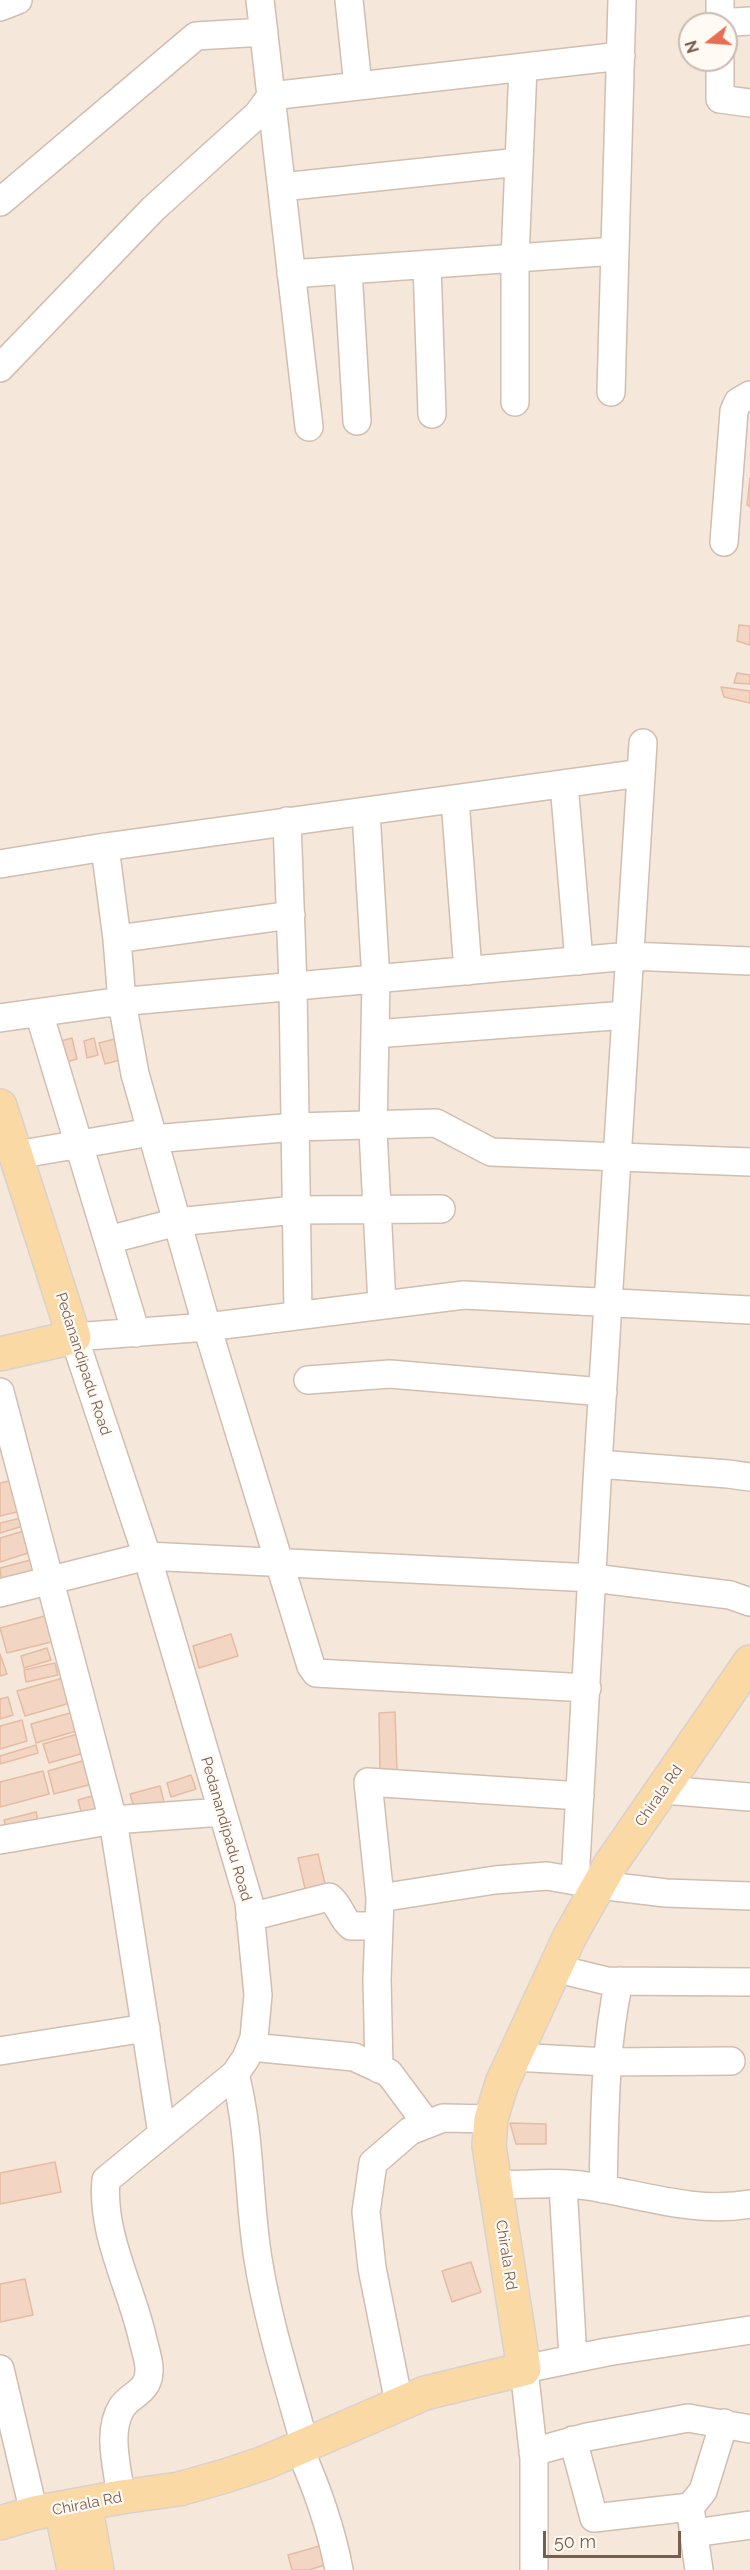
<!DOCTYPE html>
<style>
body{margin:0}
#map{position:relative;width:750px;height:2570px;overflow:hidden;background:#fdf6ec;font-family:Raleway,sans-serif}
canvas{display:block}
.north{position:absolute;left:678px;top:12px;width:60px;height:60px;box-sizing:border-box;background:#fffaf3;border:2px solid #cabbb1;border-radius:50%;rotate:253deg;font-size:16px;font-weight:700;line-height:24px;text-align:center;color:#7a5c4d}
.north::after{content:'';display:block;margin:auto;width:21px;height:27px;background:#e76f51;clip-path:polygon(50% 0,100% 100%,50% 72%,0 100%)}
.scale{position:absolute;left:543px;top:2531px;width:138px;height:27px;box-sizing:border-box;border:3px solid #7a5c4d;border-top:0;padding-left:8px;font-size:18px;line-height:21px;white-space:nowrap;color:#7a5c4d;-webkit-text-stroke:4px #fffaf3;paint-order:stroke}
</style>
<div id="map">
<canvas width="750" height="2570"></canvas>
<div class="north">N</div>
<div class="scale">50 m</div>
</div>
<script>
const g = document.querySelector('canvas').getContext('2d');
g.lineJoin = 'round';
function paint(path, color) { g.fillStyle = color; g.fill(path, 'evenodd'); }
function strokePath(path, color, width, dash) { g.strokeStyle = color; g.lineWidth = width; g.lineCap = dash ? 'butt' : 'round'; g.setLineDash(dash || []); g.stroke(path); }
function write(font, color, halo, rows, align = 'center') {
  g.font = font + ' Raleway,sans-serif'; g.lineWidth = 4.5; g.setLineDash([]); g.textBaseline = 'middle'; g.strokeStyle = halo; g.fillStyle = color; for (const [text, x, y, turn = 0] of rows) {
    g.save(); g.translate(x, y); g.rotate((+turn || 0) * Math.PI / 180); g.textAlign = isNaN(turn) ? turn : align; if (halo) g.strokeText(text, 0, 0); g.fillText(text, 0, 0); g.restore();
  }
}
paint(new Path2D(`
 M 0,0 L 750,0 L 750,2570 L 0,2570 ZM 690,24 L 726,24 L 726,60 L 690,60 Z`), '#f5e8da');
const building = new Path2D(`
 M 750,478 L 750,507 L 747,505 Z
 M 739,625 L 750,626 L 750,645 L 737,641 Z
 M 737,673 L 750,675 L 750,684 L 734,683 Z
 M 721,687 L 750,691 L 750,703 L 724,697 Z
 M 72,1038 L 77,1059 L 63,1063 L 57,1042 Z
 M 94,1038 L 98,1055 L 87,1058 L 84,1041 Z
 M 115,1039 L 120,1060 L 105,1064 L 99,1043 Z
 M 13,1480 L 21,1511 L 0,1516 L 0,1483 Z
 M 21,1518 L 23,1526 L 0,1533 L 0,1523 Z
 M 24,1531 L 31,1552 L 0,1562 L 0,1538 Z
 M 34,1559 L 39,1577 L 2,1586 L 0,1568 Z
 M 52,1614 L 59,1640 L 7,1653 L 0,1628 Z
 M 231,1634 L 238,1656 L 199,1668 L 193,1646 Z
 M 47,1648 L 51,1660 L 24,1668 L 21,1656 Z
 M 0,1654 L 7,1674 L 0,1676 Z
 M 55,1663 L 58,1675 L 26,1682 L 24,1670 Z
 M 63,1678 L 70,1703 L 25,1716 L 17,1691 Z
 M 8,1697 L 13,1715 L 0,1719 L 0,1699 Z
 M 77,1711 L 83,1729 L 36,1743 L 31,1724 Z
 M 395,1712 L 397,1770 L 380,1771 L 379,1713 Z
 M 22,1720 L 27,1741 L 0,1749 L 0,1726 Z
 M 78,1734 L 84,1753 L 49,1763 L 43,1744 Z
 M 36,1745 L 38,1753 L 0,1764 L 0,1756 Z
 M 89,1759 L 96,1783 L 54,1794 L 48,1771 Z
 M 43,1771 L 49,1794 L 0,1807 L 0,1782 Z
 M 191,1775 L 196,1789 L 171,1797 L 167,1783 Z
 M 160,1786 L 165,1806 L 136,1814 L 130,1794 Z
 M 99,1794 L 105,1816 L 84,1822 L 78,1800 Z
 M 36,1812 L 40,1829 L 8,1837 L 4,1820 Z
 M 318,1854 L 326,1888 L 306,1893 L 298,1858 Z
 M 510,2123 L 546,2124 L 546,2144 L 516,2144 Z
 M 55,2162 L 61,2192 L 0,2204 L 0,2173 Z
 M 471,2262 L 481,2292 L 452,2302 L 442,2271 Z
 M 25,2279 L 33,2315 L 0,2322 L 0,2284 Z
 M 323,2545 L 328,2564 L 309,2570 L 292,2570 L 288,2555 Z`);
paint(building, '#f3d5c3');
strokePath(building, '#e6bba3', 1.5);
const minor = new Path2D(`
 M 260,0 L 309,427
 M 349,0 L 358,86
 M 0,7 L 18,0
 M 720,23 L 750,21
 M 720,24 L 720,0
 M 720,60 L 720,99 L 750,103
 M 282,187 L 519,162
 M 0,202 L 196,36 L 264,32
 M 427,264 L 432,414
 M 348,270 L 357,421
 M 291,274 L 615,251
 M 0,368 L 153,209 L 258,114 L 271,96 L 621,56
 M 611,392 L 622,0
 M 515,402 L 515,258 L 523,67
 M 724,542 L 734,411 L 738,402 L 750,395
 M 564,784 L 579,961
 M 455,800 L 468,971
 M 366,812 L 376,980 L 373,1131 L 382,1304
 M 287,821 L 293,987 L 298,1315
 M 105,847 L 117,939 L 122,1002 L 135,1074 L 207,1327 L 311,1666 L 316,1673 L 587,1688
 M 0,864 L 105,847 L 641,773
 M 117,939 L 291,915
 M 39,1013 L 136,1333
 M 0,1018 L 107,1003 L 630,956 L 750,961
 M 375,1034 L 626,1015
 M 153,1139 L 295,1127 L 436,1123 L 491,1152 L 750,1162
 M 16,1155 L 151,1132
 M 108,1240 L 177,1222 L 295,1210 L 441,1209
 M 308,1380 L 390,1374 L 603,1392
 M 0,1392 L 113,1820 L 162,2134
 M 598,1464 L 728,1474 L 750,1477
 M 0,1593 L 147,1556 L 593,1578 L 730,1595 L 750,1602
 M 664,1790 L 750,1797
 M 0,1840 L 113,1820 L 222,1812
 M 575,1881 L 598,1464 L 643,743
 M 380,1898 L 495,1880 L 547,1876 L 599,1885 L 666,1893 L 750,1896
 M 250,1917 L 329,1897 C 340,1905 341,1918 351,1926 L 379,1926
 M 554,1968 L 607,1981 L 750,1982
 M 251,2047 L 354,2057 L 389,2073 L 427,2124
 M 0,2051 L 146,2028
 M 513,2057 L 607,2062 L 731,2061
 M 379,2069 L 377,1979 L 380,1898 L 368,1782 L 580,1796
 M 235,2074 C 251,2135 248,2198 258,2259 C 268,2322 288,2384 305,2445
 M 495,2185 C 524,2185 557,2181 587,2186 C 640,2194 695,2214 750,2204
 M 563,2185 L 573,2359
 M 603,2189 C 605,2119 604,2049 619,1981
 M 0,2369 L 34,2513
 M 399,2403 L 372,2268 L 366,2212 L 373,2163 L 410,2131 L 443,2118 L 491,2119
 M 573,2440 L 594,2518 L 690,2507 L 703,2491 L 724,2423
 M 299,2448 C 317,2488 331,2527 339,2570
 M 533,2452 L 587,2437 L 688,2418 L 750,2429
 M 121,2497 C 118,2469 106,2432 122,2407 C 131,2394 148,2392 149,2372 C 150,2361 144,2346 142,2336 C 130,2285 101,2233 106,2180 L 235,2074 L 246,2058 L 254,2038 L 258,1995 L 249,1902 L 147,1556 L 74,1337 L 207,1327 L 464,1295 L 750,1310
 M 690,2507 L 699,2570
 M 694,2533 L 750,2525
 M 534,2570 L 534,2459 L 524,2369 L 607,2352 L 750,2330`);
const major = new Path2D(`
 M 0,1106 L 74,1337 L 0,1354
 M 85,2504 L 97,2570
 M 61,2509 L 74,2570
 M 0,2523 L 34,2513 L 121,2497 L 179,2489 L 225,2476 L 264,2463 L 425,2393 L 524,2369 L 489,2146 L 491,2119 L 502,2083 L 569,1938 L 610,1865 L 750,1662`);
strokePath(minor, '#d1beb0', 30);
strokePath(major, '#dad1cd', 36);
strokePath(minor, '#fff', 27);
strokePath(major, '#fbd9a5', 33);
write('15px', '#7a5c4d', '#fffaf3', [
 ["Pedanandipadu Road",83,1364,72],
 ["Chirala Rd",659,1796,-55],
 ["Pedanandipadu Road",226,1829,74],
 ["Chirala Rd",506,2255,81],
 ["Chirala Rd",87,2504,-11]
]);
</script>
